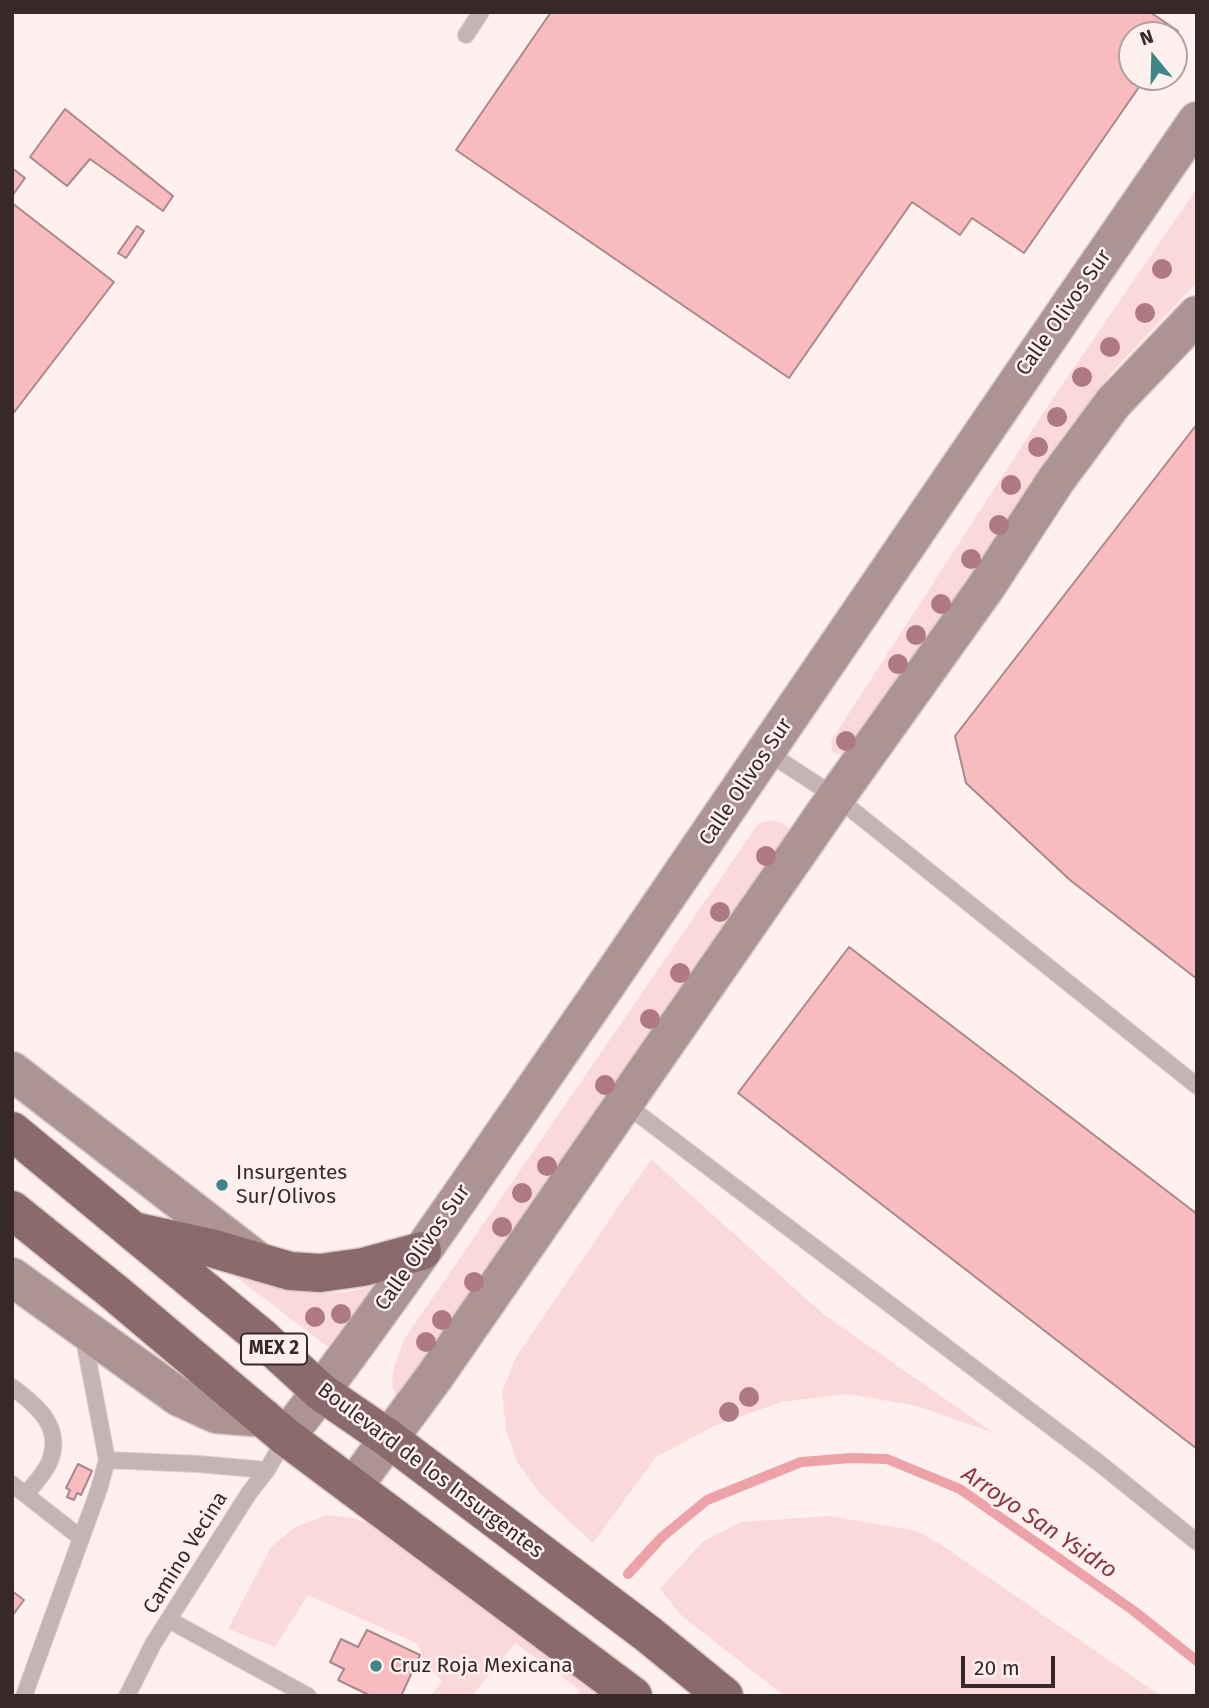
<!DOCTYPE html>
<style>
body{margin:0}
#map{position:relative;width:1209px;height:1708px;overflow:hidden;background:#fff0f0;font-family:"Fira Sans",sans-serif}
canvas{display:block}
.frame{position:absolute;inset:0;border:14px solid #37292a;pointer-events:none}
.north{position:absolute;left:1118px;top:21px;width:70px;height:70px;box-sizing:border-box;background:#fff0f0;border:2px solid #afa0a1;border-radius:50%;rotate:341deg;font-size:19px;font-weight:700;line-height:28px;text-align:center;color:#37292a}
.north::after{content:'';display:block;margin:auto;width:24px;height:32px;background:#3f8787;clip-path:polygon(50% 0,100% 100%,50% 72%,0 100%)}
.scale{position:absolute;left:961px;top:1656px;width:94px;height:32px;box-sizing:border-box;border:4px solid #37292a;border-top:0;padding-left:9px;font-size:21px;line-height:24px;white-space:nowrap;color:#37292a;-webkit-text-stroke:5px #fff0f0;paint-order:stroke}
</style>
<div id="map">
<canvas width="1209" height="1708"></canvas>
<div class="frame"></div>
<div class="north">N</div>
<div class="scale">20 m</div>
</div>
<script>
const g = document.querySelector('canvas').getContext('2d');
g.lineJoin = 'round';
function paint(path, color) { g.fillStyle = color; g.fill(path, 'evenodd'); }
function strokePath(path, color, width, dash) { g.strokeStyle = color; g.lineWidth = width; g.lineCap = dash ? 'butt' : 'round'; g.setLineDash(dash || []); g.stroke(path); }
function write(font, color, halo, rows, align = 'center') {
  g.font = font + ' "Fira Sans",sans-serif'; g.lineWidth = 5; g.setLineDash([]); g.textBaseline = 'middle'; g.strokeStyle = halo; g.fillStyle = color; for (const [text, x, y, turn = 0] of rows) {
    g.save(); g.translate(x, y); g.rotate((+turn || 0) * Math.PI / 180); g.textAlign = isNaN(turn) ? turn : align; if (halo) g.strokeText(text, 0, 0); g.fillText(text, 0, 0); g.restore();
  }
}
paint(new Path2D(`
 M 1197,188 L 1197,282 L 1111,373 L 850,752 L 842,755 L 832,752 L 831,741 L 1049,404 Z
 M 770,820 L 782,823 L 791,829 L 399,1400 C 384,1380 398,1359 405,1338 L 758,824 Z
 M 651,1159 L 823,1314 L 994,1433 L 917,1406 L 848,1394 L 781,1402 L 714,1426 L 656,1457 L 593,1543 L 541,1495 L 517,1462 L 506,1429 L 502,1392 L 516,1357 Z
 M 231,1273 C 268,1285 305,1296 344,1292 C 357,1291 370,1286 382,1283 L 333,1351 Z
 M 327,1515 L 354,1518 L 403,1538 L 621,1696 L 576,1696 L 580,1690 L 515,1643 L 472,1696 L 431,1696 L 442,1681 L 424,1662 L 418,1644 L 308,1595 L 275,1647 L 228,1629 L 271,1547 L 295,1527 Z
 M 829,1516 L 917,1531 L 940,1544 L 1161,1696 L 784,1696 L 681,1615 L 660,1589 L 703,1541 L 741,1522 Z`), '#fbd8da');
strokePath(new Path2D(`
 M 628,1574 L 662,1537 L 707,1500 L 801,1462 L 851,1458 L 887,1459 L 960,1489 L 1134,1611 L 1197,1661`), '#eca2a7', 10);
const building = new Path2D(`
 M 551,12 L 1150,12 L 1178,31 L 1174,37 L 1174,35 L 1132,35 L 1132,77 L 1146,77 L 1024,253 L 972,218 L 960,235 L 912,202 L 789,378 L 456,150 Z
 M 65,109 L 173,196 L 163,211 L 90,159 L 67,186 L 30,157 Z
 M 12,168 L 25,178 L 12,196 Z
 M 12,203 L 114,282 L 12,415 Z
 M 137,226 L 144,231 L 126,258 L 118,253 Z
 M 1197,424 L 1197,979 L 1070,880 L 966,783 L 955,736 Z
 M 849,947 L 1197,1214 L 1197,1449 L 738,1093 Z
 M 78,1464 L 92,1471 L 81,1495 L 77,1493 L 74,1500 L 67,1497 L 70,1490 L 66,1488 Z
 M 12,1591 L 24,1600 L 12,1616 Z
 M 367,1630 L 420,1655 L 401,1696 L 371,1696 L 338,1680 L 344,1669 L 330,1662 L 341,1639 L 358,1647 Z`);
paint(building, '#f8bbbf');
strokePath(building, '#aa888a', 2);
const lane = new Path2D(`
 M 466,35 L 481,12
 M 767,752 L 836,797 L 1197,1086
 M 624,1103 L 1099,1463 L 1197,1542
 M 12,1387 C 38,1406 64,1428 49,1463 C 44,1474 33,1485 26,1495 L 81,1538
 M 107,1460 L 198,1464 L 267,1470
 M 12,1484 L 26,1495
 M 169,1620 L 308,1696
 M 24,1696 L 99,1489 L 107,1460 L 83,1334
 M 127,1696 L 153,1644 L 249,1493 L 267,1470 L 286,1437`);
const secondary = new Path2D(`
 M 12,1071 L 259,1262
 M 12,1277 L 179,1397 L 216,1414 L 264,1418
 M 286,1437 C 397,1293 498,1141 602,991 C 801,702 997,410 1197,121
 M 353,1487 L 435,1376 L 836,797 L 986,587 L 1056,480 L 1113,403 L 1197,315`);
const highway = new Path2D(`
 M 12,1131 L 261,1337 L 321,1392 L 388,1438 L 648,1634 L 724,1696
 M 12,1210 L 114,1292 L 286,1437 L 633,1696
 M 138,1232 L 211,1248 L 290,1271 L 320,1273 L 363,1267 L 422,1251`);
strokePath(lane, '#dbcccc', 18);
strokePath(secondary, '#dbcccc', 41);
strokePath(highway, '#dbcccc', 41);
strokePath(lane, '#c4b4b4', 16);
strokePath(secondary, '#ac9495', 38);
strokePath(highway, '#8b6a6c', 38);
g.fillStyle = '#af7983';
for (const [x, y] of [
 [1162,269],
 [1145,313],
 [1110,347],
 [1082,377],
 [1057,417],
 [1038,447],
 [1011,485],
 [999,525],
 [971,559],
 [941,604],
 [916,635],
 [898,664],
 [846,741],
 [766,856],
 [720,912],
 [680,973],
 [650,1019],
 [605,1085],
 [547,1166],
 [522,1193],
 [502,1227],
 [474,1282],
 [341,1314],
 [315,1317],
 [442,1320],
 [426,1342],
 [749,1397],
 [729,1412]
]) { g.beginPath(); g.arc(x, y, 10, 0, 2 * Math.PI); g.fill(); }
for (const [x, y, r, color] of [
 [222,1185,7,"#3f8787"],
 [376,1666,7,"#3f8787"]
]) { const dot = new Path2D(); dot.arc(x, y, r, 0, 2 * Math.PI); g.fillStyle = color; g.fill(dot); strokePath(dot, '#fff0f0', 2.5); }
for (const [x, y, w] of [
 [274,1349,66]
]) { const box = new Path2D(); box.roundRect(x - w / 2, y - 15.5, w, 31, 5); g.fillStyle = '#fff0f0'; g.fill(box); strokePath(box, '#37292a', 2); }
write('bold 19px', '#37292a', null, [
 ["MEX 2",274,1349]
]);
write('21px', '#37292a', '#fff0f0', [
 ["Calle Olivos Sur",1064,313,-55],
 ["Calle Olivos Sur",746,782,-56],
 ["Calle Olivos Sur",423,1248,-55],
 ["Boulevard de los Insurgentes",430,1471,37],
 ["Camino Vecina",186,1553,-58]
]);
write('21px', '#37292a', '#fff0f0', [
 ["Insurgentes",236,1173],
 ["Sur/Olivos",236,1197],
 ["Cruz Roja Mexicana",390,1666]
], 'left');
write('italic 23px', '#8c3541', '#fff0f0', [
 ["Arroyo San Ysidro",1039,1523,34]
]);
</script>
